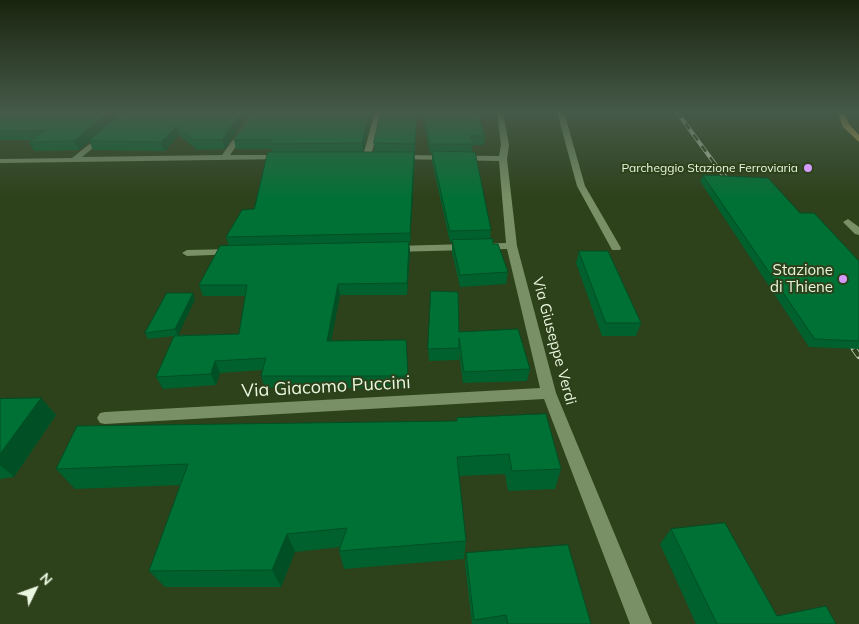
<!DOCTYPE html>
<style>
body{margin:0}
#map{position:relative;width:859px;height:624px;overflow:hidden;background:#2d411a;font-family:Mulish,sans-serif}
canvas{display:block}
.north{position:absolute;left:10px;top:564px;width:50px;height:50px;-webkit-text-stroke:4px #2d411a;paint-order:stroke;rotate:48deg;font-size:14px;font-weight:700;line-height:20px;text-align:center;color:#eaf7e0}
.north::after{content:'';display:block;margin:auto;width:18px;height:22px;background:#eaf7e0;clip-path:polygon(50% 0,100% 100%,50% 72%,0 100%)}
</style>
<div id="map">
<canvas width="859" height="624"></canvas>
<div class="north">N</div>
</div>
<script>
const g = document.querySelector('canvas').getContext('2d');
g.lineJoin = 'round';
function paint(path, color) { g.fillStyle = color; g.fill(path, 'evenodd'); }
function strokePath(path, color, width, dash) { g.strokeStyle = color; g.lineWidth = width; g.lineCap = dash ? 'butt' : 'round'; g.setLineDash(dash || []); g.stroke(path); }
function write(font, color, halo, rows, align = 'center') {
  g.font = font + ' Mulish,sans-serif'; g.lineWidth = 4; g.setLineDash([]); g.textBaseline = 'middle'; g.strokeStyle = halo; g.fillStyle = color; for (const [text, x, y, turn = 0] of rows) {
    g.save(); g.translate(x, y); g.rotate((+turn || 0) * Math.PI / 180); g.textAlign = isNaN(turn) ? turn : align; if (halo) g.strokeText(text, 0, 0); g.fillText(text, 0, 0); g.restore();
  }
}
paint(new Path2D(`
 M 557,112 L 564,112 L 585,186 L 621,248 L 620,250 L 612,250 L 611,248 L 577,186 Z
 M 848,219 L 859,227 L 859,235 L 855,234 L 843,222 Z`), '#799066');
paint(new Path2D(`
 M 253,112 L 260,112 L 230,155 L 286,155 L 286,159 L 0,163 L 0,159 L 72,158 L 102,134 L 105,134 L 105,138 L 82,157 L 222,155 Z
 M 375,112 L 382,112 L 371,156 L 367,158 L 363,156 Z
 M 497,112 L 503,112 L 509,145 L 507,159 L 517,246 L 556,393 L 652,624 L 630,624 L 544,399 L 105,424 L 100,423 L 97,418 L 100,413 L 105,412 L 540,388 L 507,249 L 394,252 L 389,249 L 394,246 L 506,243 L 499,161 L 398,159 L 394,157 L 398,155 L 499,156 L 501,145 Z
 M 232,249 L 237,252 L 236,254 L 187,256 L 182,253 L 187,250 Z`), '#799066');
paint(new Path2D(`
 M 837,112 L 844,112 L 849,124 L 859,135 L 859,142 L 843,127 Z`), '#bc9b50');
const railFar3 = new Path2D(`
 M 677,112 L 723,175`);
const railFar2 = new Path2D(`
 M 723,174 L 733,188`);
const railFar1 = new Path2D(`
 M 846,338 L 855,350`);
const rail = new Path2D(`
 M 854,349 L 859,356`);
strokePath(railFar3, '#bdccb1', 4);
strokePath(railFar2, '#bdccb1', 4.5);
strokePath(railFar1, '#bdccb1', 5.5);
strokePath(rail, '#bdccb1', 6);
strokePath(railFar3, '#2d411a', 2.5, [7]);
strokePath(railFar2, '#2d411a', 3, [9]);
strokePath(railFar1, '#2d411a', 4, [11]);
strokePath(rail, '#2d411a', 4.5, [14]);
paint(new Path2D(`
 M 0,112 L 250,112 L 225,149 L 197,150 L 179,135 L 165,151 L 93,150 L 89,141 L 79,150 L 34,151 L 29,142 L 32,140 L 0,140 Z
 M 373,112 L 363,152 L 374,152 L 374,143 L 417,112 L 410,243 L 409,243 L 410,253 L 407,295 L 340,295 L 331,341 L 406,340 L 408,388 L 265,388 L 261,376 L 263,370 L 220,373 L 216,385 L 163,389 L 156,377 L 174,336 L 148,339 L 145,333 L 195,299 L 178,335 L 239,334 L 246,296 L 203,296 L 199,285 L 229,246 L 226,237 L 254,209 L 272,152 L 271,149 L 236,149 L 234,140 Z
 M 421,112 L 478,112 L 485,136 L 484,145 L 473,145 L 472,152 L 491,230 L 490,239 L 493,244 L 508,272 L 506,284 L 460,287 L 452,252 L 452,242 L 450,242 L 432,161 L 432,153 L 430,153 Z
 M 703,175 L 800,213 L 859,261 L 859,349 L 809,347 L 700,181 Z
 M 579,251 L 641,323 L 636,336 L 602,336 L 576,263 Z
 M 459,332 L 530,369 L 527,381 L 463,383 L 459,353 L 459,360 L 429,361 L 428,349 Z
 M 41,398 L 56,415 L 14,477 L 0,479 L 0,399 Z
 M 457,418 L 561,469 L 555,489 L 508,491 L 505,474 L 459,476 L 466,541 L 464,559 L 344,569 L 339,551 L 340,547 L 295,552 L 281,587 L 165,587 L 149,571 L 181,485 L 75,489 L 56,469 L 457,421 Z
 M 671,529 L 777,616 L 836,624 L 696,624 L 660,544 Z
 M 466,553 L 591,624 L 472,624 L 465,564 Z`), '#00612e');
paint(new Path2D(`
 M 109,112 L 122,112 L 79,150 L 74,141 Z
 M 242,112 L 250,112 L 225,149 L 222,140 Z
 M 370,112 L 373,112 L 363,152 L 362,143 Z
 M 176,127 L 179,135 L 165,151 L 161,142 Z
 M 414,152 L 415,161 L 410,243 L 410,233 Z
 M 409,242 L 410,253 L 407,295 L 407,283 Z
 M 338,284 L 340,295 L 329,352 L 327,341 Z
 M 193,293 L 195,299 L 178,336 L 175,329 Z
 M 215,361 L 220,373 L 216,385 L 211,374 Z
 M 41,398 L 56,415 L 14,477 L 0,465 L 0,454 Z
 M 287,534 L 295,552 L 281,587 L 272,570 Z`), '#004f25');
const building = new Path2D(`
 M 0,112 L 109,112 L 74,141 L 29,142 L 44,130 L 0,131 Z
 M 122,112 L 242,112 L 222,140 L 194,140 L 176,127 L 161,142 L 89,141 Z
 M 254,112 L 370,112 L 362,143 L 270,144 L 271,140 L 234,140 Z
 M 381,112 L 417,112 L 415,144 L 374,143 Z
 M 423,112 L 478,112 L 485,136 L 470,136 L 473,144 L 430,144 Z
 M 432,151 L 475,152 L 491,230 L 450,231 Z
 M 268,152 L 414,152 L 410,233 L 226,237 L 242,210 L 254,209 Z
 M 703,175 L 768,178 L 800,213 L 814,213 L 859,261 L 859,341 L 815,339 Z
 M 493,239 L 493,244 L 498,244 L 508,272 L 460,275 L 452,240 Z
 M 409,242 L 407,283 L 338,284 L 327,341 L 406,340 L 408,376 L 261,376 L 266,358 L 215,361 L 211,374 L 156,377 L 174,336 L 239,334 L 247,285 L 199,285 L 220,246 Z
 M 579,251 L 608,251 L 641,323 L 606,323 Z
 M 431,291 L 458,292 L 459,332 L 518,329 L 530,369 L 464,372 L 459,338 L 459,348 L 428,349 Z
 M 167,293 L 193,293 L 175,329 L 145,333 Z
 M 41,398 L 0,454 L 0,399 Z
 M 546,414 L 561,469 L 512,471 L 509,454 L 457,457 L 466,541 L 339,551 L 347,528 L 287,534 L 272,570 L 149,571 L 188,464 L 56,469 L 77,426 L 457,421 L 457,418 Z
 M 725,523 L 777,616 L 826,606 L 836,624 L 717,624 L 671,529 Z
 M 568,545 L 591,624 L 508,624 L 506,615 L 474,620 L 466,553 Z`);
paint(building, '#007135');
strokePath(building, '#004f25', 1);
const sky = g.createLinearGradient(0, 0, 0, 200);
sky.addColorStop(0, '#19240e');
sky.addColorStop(0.56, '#465a49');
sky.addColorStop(1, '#465a4900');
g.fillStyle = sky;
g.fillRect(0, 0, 859, 200);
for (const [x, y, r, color] of [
 [808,168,5,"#d59bfa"],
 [843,279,5,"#d59bfa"]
]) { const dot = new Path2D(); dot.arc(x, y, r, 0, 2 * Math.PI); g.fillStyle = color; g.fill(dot); strokePath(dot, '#2d411a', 2); }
write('12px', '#eaf7e0', '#2d411a', [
 ["Parcheggio Stazione Ferroviaria",798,168]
], 'right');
write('15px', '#eaf7e0', '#2d411a', [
 ["Stazione",833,270],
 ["di Thiene",833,287]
], 'right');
write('15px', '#eaf7e0', '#2d411a', [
 ["Via Giuseppe Verdi",554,341,75]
]);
write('18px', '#eaf7e0', '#2d411a', [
 ["Via Giacomo Puccini",326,387,-3]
]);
</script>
